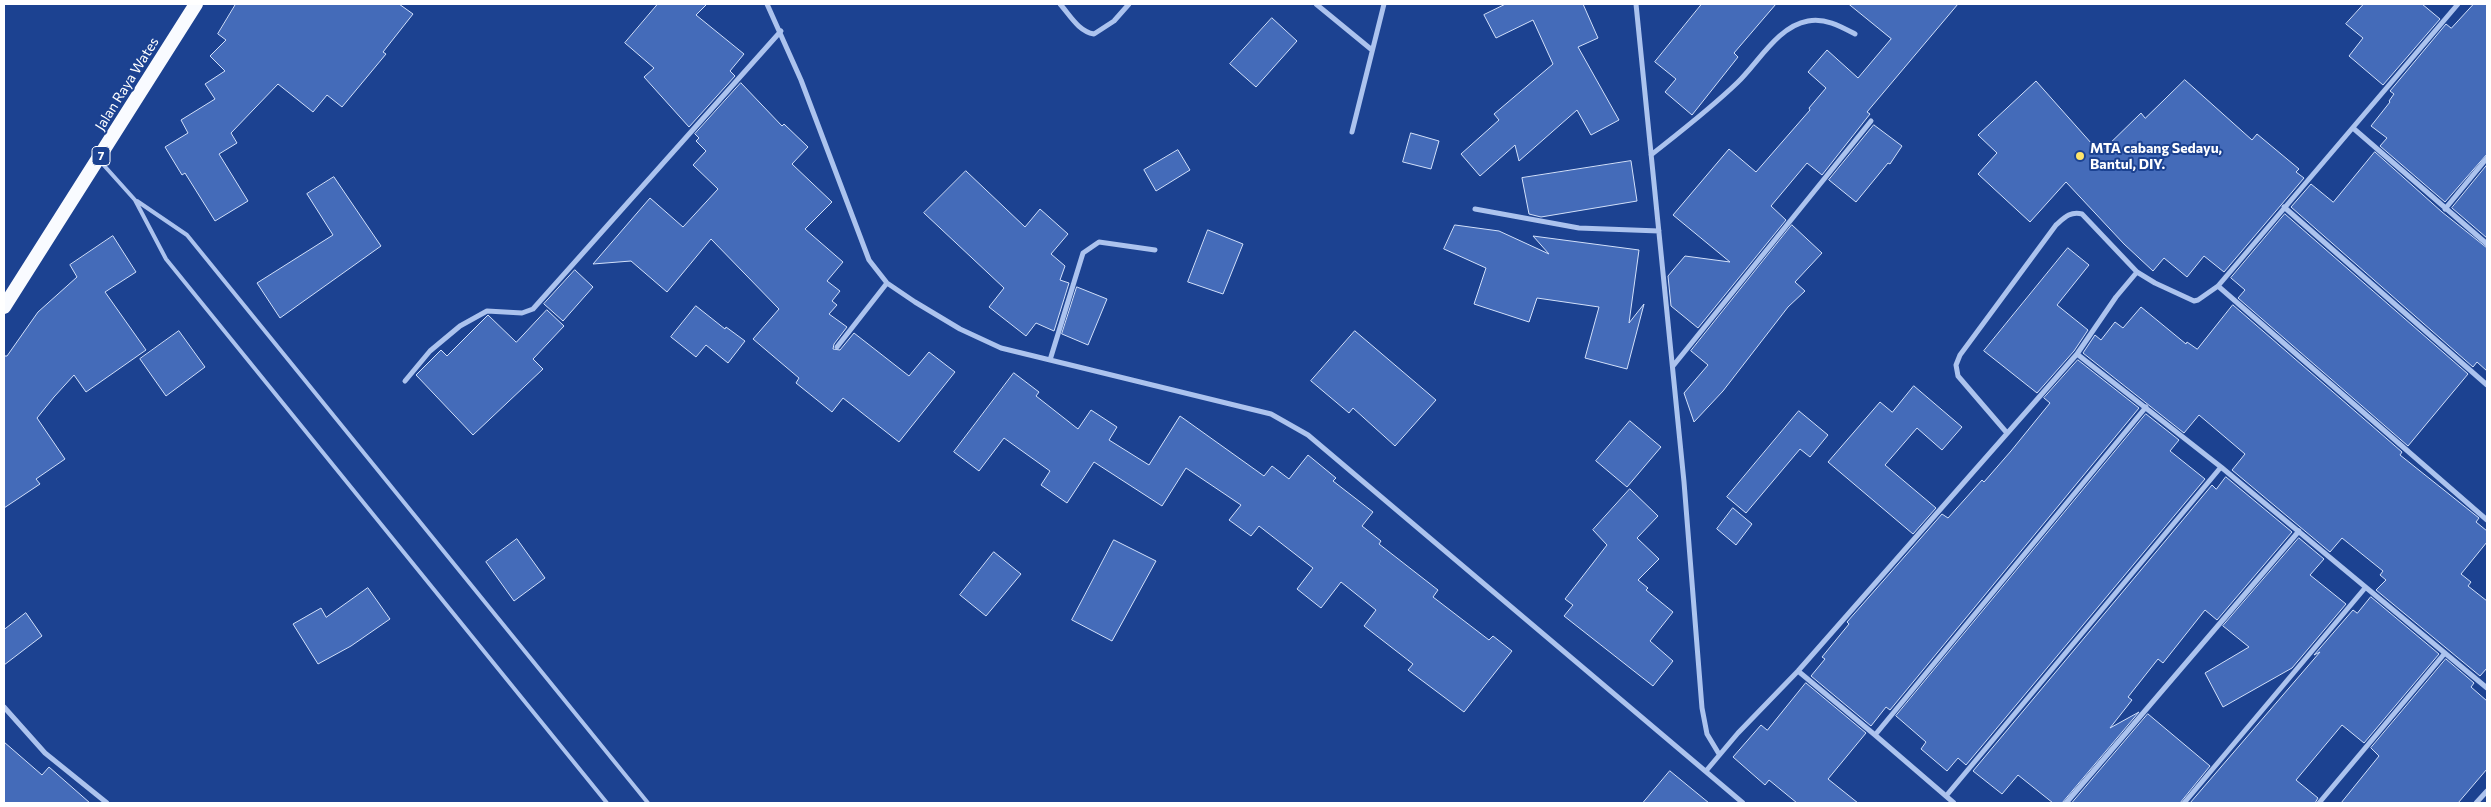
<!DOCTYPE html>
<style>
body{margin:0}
#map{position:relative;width:2491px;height:807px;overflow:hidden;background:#1c4291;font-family:Commissioner,sans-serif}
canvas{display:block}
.frame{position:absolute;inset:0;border:5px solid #fff;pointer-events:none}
</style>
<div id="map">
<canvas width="2491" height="807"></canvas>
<div class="frame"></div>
</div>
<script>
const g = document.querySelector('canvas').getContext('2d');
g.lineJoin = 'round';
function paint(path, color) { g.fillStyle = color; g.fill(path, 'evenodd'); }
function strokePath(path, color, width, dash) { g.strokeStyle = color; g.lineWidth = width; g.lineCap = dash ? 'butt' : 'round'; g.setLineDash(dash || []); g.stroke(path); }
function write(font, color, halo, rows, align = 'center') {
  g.font = font + ' Commissioner,sans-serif'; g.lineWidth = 4; g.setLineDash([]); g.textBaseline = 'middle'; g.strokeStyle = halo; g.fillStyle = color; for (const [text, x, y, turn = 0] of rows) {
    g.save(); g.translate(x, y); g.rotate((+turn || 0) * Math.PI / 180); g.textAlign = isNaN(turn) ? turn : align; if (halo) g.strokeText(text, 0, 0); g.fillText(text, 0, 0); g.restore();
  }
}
const building = new Path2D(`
 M 236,4 L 399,4 L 413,14 L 383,52 L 386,54 L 342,107 L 327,95 L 313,112 L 278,84 L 231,133 L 237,143 L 219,154 L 248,201 L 215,221 L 185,173 L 182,175 L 165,147 L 188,133 L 181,120 L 215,99 L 205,84 L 225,71 L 210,56 L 226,40 L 218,34 Z
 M 658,4 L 707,4 L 696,15 L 744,54 L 730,71 L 735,76 L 689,127 L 644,77 L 654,68 L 625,43 Z
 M 1506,4 L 1583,4 L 1598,38 L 1578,47 L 1619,120 L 1591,135 L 1577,110 L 1519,161 L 1515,145 L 1480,176 L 1461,154 L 1499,120 L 1494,114 L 1553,64 L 1533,20 L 1496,38 L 1484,15 Z
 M 1702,4 L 1776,4 L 1734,53 L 1738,57 L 1692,115 L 1665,92 L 1676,79 L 1655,62 Z
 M 1849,4 L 1958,4 L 1867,112 L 1870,114 L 1822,175 L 1807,163 L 1771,206 L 1786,220 L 1698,328 L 1671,306 L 1668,276 L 1685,256 L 1730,262 L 1673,215 L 1729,149 L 1756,172 L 1810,110 L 1809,108 L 1826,88 L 1808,72 L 1827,50 L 1858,78 L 1891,39 Z
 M 2364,4 L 2422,4 L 2440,19 L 2383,85 L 2349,56 L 2363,38 L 2346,24 Z
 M 2474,4 L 2487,4 L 2487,154 L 2445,202 L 2380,146 L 2387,138 L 2371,126 L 2390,102 L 2389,101 L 2394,94 L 2390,91 L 2446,24 L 2451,28 Z
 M 1272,18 L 1297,41 L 1256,87 L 1230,64 Z
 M 2185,80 L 2252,140 L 2257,134 L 2299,169 L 2296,172 L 2304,178 L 2224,272 L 2204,256 L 2187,277 L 2164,258 L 2153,271 L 2124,244 L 2066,182 L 2030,222 L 1978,174 L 1997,153 L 1978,135 L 2036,81 L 2100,153 L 2141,113 L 2145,118 Z
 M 741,83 L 782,126 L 784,124 L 808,147 L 792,164 L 832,202 L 805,229 L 843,262 L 827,281 L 840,291 L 832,301 L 837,305 L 829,314 L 847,327 L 834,344 L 833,349 L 840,350 L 854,333 L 909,376 L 929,352 L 955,372 L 899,442 L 843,398 L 832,412 L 796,383 L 799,378 L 753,339 L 779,309 L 711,239 L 667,292 L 631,261 L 593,264 L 650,198 L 683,227 L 718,189 L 693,165 L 706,151 L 696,141 L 699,138 L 695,134 Z
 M 1874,125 L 1902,146 L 1890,164 L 1888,163 L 1856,202 L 1829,180 Z
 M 1411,133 L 1439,141 L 1431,169 L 1403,162 Z
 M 1178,150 L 1190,170 L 1156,191 L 1144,170 Z
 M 2375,152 L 2442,212 L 2487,248 L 2487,371 L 2477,362 L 2473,367 L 2291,207 L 2311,184 L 2333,202 Z
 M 1631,161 L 1637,201 L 1541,217 L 1529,214 L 1522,178 Z
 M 2487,165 L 2487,238 L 2452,208 Z
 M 966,171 L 1025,227 L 1040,209 L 1068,234 L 1051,254 L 1065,266 L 1060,280 L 1069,283 L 1054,331 L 1036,323 L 1026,336 L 989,307 L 1004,288 L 924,213 Z
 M 334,177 L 381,246 L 280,318 L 257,283 L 333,235 L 307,194 Z
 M 2285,214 L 2468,374 L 2408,446 L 2238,298 L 2245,290 L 2231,278 Z
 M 1455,225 L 1499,231 L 1549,254 L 1533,236 L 1639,250 L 1629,323 L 1644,304 L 1627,369 L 1585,358 L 1599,307 L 1537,298 L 1529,322 L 1474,304 L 1486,268 L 1444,249 Z
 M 1792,225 L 1822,253 L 1795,282 L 1805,291 L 1788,307 L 1723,391 L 1694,422 L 1684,393 L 1708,365 L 1691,351 Z
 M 1208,230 L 1243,244 L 1223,294 L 1188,282 Z
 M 113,236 L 136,272 L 105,292 L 146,350 L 86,392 L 74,375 L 54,397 L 37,418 L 65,459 L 36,479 L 40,484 L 4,508 L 4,356 L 7,356 L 38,312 L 77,277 L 70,265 Z
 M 2068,248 L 2089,265 L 2057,305 L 2088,330 L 2074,351 L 2037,393 L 1984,351 Z
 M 575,270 L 593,287 L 563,321 L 544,304 Z
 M 1077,287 L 1107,299 L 1088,345 L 1062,334 Z
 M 2233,305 L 2402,452 L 2400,455 L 2479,518 L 2476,522 L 2487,531 L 2487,542 L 2461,574 L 2471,582 L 2468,586 L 2487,601 L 2487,668 L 2480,676 L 2376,590 L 2386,580 L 2380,575 L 2383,571 L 2342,538 L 2330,552 L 2232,470 L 2245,454 L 2199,415 L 2184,433 L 2083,353 L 2095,335 L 2101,340 L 2115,322 L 2123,328 L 2141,307 L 2186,344 L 2187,342 L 2197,349 Z
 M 696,306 L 725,329 L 726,327 L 745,341 L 728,363 L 706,345 L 696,357 L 671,337 Z
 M 547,310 L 564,326 L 533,359 L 543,369 L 473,435 L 416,375 L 441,350 L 447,356 L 488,315 L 516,342 Z
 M 179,331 L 205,367 L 166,396 L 140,359 Z
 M 1355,331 L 1436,400 L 1395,446 L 1353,408 L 1349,413 L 1311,381 Z
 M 2078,360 L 2139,408 L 1890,710 L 1886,707 L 1871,726 L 1811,676 L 1825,659 L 1822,657 L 1849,624 L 1847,622 L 1942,514 L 1948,518 L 1982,480 L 1984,482 L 2011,451 L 2050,403 L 2044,398 Z
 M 1014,373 L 1039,392 L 1036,396 L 1078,429 L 1091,410 L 1117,427 L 1109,440 L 1149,465 L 1180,416 L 1264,476 L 1272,466 L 1289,479 L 1308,455 L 1336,478 L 1333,481 L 1373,512 L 1362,526 L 1381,541 L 1379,544 L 1438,590 L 1433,597 L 1489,640 L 1493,636 L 1512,651 L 1464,712 L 1408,670 L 1413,664 L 1364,626 L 1376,610 L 1341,582 L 1321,608 L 1297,589 L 1313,568 L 1259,526 L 1251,536 L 1229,520 L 1241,505 L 1186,468 L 1162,506 L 1094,462 L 1067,503 L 1041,485 L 1050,471 L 1004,438 L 979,471 L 954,452 Z
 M 1914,386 L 1962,427 L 1942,450 L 1917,428 L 1885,465 L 1936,508 L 1913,534 L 1828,462 L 1880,402 L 1892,412 Z
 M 1799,411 L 1828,435 L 1810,457 L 1800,449 L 1746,513 L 1727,497 Z
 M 2146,414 L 2179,440 L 2170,451 L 2205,479 L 1966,765 L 1958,758 L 1947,771 L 1921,749 L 1926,742 L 1896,716 Z
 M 1630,421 L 1661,447 L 1627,487 L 1596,461 Z
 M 2226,477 L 2292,532 L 2217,620 L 2205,610 L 2163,663 L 2158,659 L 2128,697 L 2132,700 L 2110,728 L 2139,712 L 2062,803 L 2053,803 L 2018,775 L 2002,794 L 1973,771 L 2212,485 L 2216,489 Z
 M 1630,489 L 1658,516 L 1637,538 L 1659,559 L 1638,580 L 1648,588 L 1646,590 L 1673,612 L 1650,641 L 1673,661 L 1653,686 L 1564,616 L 1573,605 L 1565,599 L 1607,545 L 1593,530 Z
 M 1733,508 L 1752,524 L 1736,545 L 1717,529 Z
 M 2299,538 L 2324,559 L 2310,575 L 2346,604 L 2292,668 L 2223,707 L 2205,673 L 2249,647 L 2223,626 Z
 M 517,539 L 545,578 L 514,601 L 486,562 Z
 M 1114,540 L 1156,561 L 1112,641 L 1072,620 Z
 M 994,552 L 1021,574 L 986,616 L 960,595 Z
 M 368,588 L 390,619 L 351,646 L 318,664 L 293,624 L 321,608 L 326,617 Z
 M 2371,597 L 2439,654 L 2364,743 L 2342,725 L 2296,780 L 2318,798 L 2315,803 L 2190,803 L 2320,652 L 2314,655 L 2353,610 L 2357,613 Z
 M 26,613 L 42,636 L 4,665 L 4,630 Z
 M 2446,659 L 2474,683 L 2471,687 L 2487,701 L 2487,769 L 2458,803 L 2341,803 L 2379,756 L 2371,748 Z
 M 1806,683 L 1866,733 L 1828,779 L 1858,803 L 1797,803 L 1769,780 L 1765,785 L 1733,757 L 1761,725 L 1767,730 Z
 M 2148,714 L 2210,766 L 2180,803 L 2072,803 Z
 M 4,742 L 42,775 L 49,767 L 90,803 L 4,803 Z
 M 1670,771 L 1709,803 L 1643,803 Z`);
paint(building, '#446bb9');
strokePath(building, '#d2e0fa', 1);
strokePath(new Path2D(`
 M 100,161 L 135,200 L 166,259 L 607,803
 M 137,201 L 187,235 L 648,803`), '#acc3ee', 4);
strokePath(new Path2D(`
 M 767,4 L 801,80 L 869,260 L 887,283 L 915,302 L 960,329 L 1001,348 L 1271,414 L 1308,435 L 1743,803
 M 1060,4 C 1070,15 1078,31 1094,34 L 1114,21 L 1129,4
 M 1316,4 L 1372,50
 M 1636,4 L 1684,482 L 1702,708 L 1707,734 L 1719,754
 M 2353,128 L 2487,244
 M 1352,132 L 1384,4
 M 1651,155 C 1680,132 1710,109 1737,83 C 1758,63 1778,26 1808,21 C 1826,18 1840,26 1855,34
 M 2284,207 L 2487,385
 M 1475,209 L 1579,228 L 1659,231
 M 2445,209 L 2487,158
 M 2218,286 L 2487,520
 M 837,347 L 887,283
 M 2077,354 L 2221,467 L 2487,688
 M 1050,360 L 1083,253 L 1099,242 L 1155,250
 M 1673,366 L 1871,121
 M 405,381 L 430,351 L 460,326 L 487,311 L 522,313 L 533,309 L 781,31
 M 2007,433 L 1958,376 L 1956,365 L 1960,355 L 2056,225 C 2064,218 2070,211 2082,214 L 2137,272
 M 1798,671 L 1875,735
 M 4,707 L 45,753 L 107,803
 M 1706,771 L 1738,733 L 1798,671 L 2077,354 L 2116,297 L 2137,272 L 2155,283 L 2194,301 L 2198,300 L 2218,286 L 2458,4
 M 1946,796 L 2221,467
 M 1954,803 L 1875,735 L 2146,407
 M 2066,803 L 2299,531
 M 2184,803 L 2365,588
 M 2319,803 L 2445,653
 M 2476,803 L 2487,791`), '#acc3ee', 5);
strokePath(new Path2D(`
 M 4,307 L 196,4`), '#f9fbff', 14);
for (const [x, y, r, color] of [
 [2080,156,5,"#fee46a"]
]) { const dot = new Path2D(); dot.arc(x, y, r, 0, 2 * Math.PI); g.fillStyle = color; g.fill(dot); strokePath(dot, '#1c4291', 2); }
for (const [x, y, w] of [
 [101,156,18]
]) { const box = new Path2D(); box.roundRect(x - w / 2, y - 9.5, w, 19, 4); g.fillStyle = '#1c4291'; g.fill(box); strokePath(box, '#fff', 1); }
write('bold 12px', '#fff', null, [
 ["7",101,156]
]);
write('14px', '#fff', '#1c4291', [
 ["Jalan Raya Wates",127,84,-58]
]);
write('bold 14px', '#fff', '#1c4291', [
 ["MTA cabang Sedayu,",2090,148],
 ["Bantul, DIY.",2090,164]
], 'left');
</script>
